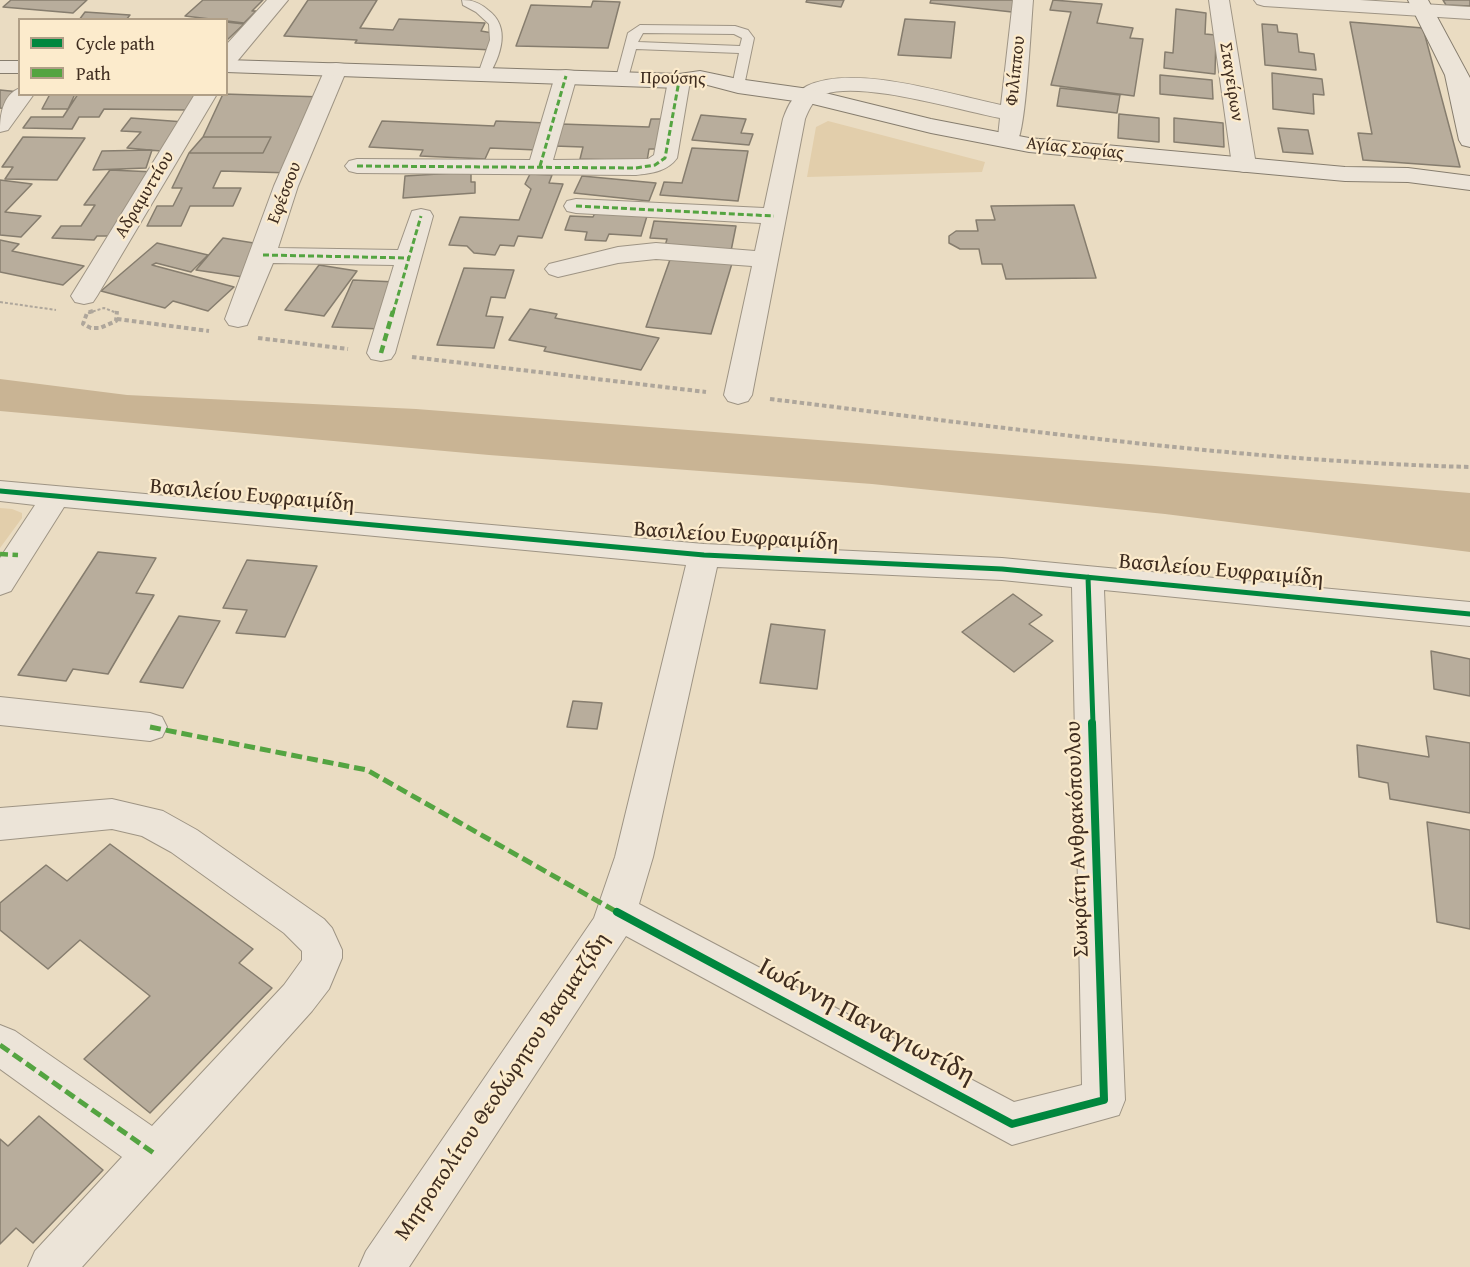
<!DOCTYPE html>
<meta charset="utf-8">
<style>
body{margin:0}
#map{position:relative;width:1470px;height:1267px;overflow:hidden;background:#eadcc2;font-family:"Gentium Book Plus",serif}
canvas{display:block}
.legend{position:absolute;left:18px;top:18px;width:210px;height:78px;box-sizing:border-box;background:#fcebcc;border:2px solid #b09f87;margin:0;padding:8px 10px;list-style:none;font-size:18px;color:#3f2d20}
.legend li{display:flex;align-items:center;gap:12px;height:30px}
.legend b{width:30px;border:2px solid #b09f87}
</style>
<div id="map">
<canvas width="1470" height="1267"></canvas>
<ul class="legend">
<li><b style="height:8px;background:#00873e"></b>Cycle path</li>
<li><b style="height:8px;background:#54a441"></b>Path</li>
</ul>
</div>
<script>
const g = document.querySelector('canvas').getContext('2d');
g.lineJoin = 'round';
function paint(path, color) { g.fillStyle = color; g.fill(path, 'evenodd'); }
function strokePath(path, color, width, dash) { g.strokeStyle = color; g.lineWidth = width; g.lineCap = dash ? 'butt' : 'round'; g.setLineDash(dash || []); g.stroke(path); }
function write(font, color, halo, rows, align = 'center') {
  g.font = font + ' "Gentium Book Plus",serif'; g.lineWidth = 4.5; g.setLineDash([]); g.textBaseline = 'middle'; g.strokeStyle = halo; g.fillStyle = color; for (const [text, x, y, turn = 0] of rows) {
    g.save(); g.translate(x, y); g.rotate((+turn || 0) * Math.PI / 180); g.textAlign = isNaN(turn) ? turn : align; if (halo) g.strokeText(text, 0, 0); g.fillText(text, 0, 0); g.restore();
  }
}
paint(new Path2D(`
 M 828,121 L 985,162 L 982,172 L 807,177 L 816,127 Z
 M 0,508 L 12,509 L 22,513 L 22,518 L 0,548 Z`), '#e2ceab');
paint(new Path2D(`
 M 0,379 L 127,395 L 416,409 L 1155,466 L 1470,493 L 1470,552 L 1165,514 L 872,484 L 489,455 L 0,411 Z`), '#c9b494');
const building = new Path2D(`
 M 11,0 L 87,0 L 73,13 L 3,7 Z
 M 203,0 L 263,0 L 252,11 L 256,11 L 244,23 L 185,16 Z
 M 308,0 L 377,0 L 360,28 L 393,30 L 399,19 L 485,23 L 481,31 L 498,34 L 492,50 L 355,43 L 357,40 L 284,36 Z
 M 807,0 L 844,0 L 841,7 L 806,2 Z
 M 931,0 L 1016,0 L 1012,12 L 930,3 Z
 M 1053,0 L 1102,4 L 1097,23 L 1133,28 L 1130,38 L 1143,39 L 1134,96 L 1051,85 L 1071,12 L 1050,10 Z
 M 1443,0 L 1470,0 L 1470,6 L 1446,5 Z
 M 593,1 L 620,2 L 608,48 L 516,46 L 531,5 L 591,7 Z
 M 1176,9 L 1206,13 L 1205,34 L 1216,35 L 1215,74 L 1164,68 L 1165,52 L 1173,53 Z
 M 85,12 L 130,15 L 126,20 L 79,20 Z
 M 905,19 L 955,22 L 951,58 L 898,55 Z
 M 226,22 L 244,24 L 226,41 Z
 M 1350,22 L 1423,28 L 1460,167 L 1363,160 L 1358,133 L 1372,134 Z
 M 1262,24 L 1277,25 L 1278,32 L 1297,34 L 1299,52 L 1314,54 L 1316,70 L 1265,65 Z
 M 1272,73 L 1322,79 L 1324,95 L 1313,94 L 1314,114 L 1273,109 Z
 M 1160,75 L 1212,80 L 1213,99 L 1160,94 Z
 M 1060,88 L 1120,95 L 1117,113 L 1057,106 Z
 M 0,90 L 20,92 L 8,109 L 0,108 Z
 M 50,94 L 75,94 L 68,109 L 42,109 Z
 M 78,94 L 196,94 L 188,110 L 104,109 L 99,117 L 79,117 L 72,129 L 23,128 L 31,117 L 63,117 Z
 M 223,94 L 324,97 L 292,173 L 221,171 L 213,188 L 241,188 L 233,206 L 190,206 L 181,226 L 147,226 L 157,206 L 173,206 L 182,188 L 172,188 L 189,153 L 263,153 L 271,137 L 203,137 Z
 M 1119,114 L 1159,118 L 1159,142 L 1118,138 Z
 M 701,115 L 746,119 L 741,133 L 753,134 L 749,145 L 692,140 Z
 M 131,118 L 184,122 L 161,151 L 127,148 L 141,132 L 121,131 Z
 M 1174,118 L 1223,123 L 1224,147 L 1174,142 Z
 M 651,119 L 664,119 L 659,149 L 649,149 L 647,161 L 580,159 L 583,147 L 554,146 L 561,124 L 649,127 Z
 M 382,121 L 494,126 L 496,121 L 547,123 L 537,150 L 490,148 L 485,159 L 420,156 L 423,150 L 369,147 Z
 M 1278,128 L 1308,130 L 1313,154 L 1283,152 Z
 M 23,137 L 85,138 L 57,180 L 5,179 L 13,167 L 2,167 Z
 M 203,137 L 271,137 L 263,153 L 189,153 Z
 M 692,148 L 748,151 L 738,201 L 660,195 L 664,182 L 682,183 Z
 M 152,150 L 146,168 L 93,170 L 102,151 Z
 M 110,170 L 155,172 L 113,236 L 97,236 L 94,240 L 52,238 L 61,226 L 81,226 L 95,205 L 84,205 Z
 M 471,172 L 471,182 L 475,182 L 475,193 L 403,198 L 405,176 Z
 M 530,174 L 552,175 L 549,183 L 563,184 L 542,238 L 518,236 L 514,246 L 500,245 L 495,255 L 474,253 L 467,246 L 449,245 L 460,217 L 519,220 L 531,189 L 525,184 Z
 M 582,176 L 656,183 L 649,201 L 574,193 Z
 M 0,180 L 32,184 L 5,212 L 41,216 L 21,237 L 0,235 Z
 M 1074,205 L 1096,278 L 1006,279 L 1002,264 L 982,264 L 979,249 L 960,249 L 949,243 L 949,236 L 956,231 L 978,231 L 976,220 L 995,220 L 991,206 Z
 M 595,213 L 647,216 L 641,236 L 609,234 L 606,241 L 585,240 L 587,232 L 565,230 L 570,216 L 593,217 Z
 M 654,221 L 736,226 L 731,251 L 665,246 L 667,239 L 650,238 Z
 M 223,238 L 266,245 L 243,277 L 196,270 Z
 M 0,240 L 19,244 L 12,251 L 84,266 L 63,285 L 0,272 Z
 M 157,243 L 208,255 L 191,272 L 156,263 L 152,265 L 234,287 L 208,311 L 173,301 L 165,308 L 101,291 Z
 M 672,254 L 733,260 L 711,334 L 646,327 Z
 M 319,265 L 357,271 L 324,316 L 285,310 Z
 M 464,268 L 514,270 L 505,298 L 491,297 L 486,316 L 503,317 L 494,348 L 437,345 Z
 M 353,280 L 396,282 L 381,329 L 332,327 Z
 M 530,309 L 557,314 L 555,318 L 659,338 L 641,370 L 544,351 L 546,347 L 509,340 Z
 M 98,552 L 156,558 L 136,593 L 154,595 L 108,674 L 73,669 L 66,681 L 18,675 Z
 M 247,560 L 317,566 L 285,637 L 236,633 L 247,610 L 223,608 Z
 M 1013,594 L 1042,615 L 1029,624 L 1053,641 L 1014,672 L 962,632 Z
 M 179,616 L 220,621 L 183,688 L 140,682 Z
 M 771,624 L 825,630 L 817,689 L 760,683 Z
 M 1431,651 L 1470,659 L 1470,696 L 1434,689 Z
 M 573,701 L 602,703 L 597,729 L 567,727 Z
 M 1426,736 L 1470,743 L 1470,813 L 1390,799 L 1388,783 L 1359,777 L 1357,745 L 1429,757 Z
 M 1427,822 L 1470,830 L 1470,929 L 1437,922 Z
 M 110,844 L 253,949 L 239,963 L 272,988 L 150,1113 L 84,1059 L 150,996 L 80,940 L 48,969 L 0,930 L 0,903 L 46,865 L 67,881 Z
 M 39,1116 L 103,1170 L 33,1243 L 16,1228 L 0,1244 L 0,1139 L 8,1146 Z`);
paint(building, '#b8ad9c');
strokePath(building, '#867d6e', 1.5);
const lane = new Path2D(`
 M 462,0 C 473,0 480,3 488,10 C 511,27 501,55 488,77 L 484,78 L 478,74 L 490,40 L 489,24 L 476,12 L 463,5 Z
 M 640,25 L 735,26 L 748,30 L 754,38 L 744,86 L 738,90 L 732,86 L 739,53 L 636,49 L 628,78 L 627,81 L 617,81 L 616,78 L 628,33 ZM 643,33 L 734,34 L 742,38 L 740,46 L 638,42 Z`);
const street = new Path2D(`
 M 267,0 L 288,0 L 234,65 L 226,66 L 226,45 Z
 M 1013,0 L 1033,0 C 1031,23 1026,130 1017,142 L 1009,144 L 1001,142 L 998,137 L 1000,118 C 958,110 863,81 825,94 C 814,98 809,109 805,119 L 752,395 L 748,401 L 738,404 L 728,401 L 724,395 L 752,266 L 656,259 L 618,263 L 558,277 L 549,274 L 545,269 L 549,264 L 618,247 L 656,243 L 755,251 L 761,223 L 576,213 L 567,211 L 564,206 L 567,201 L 576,199 L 764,208 L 783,119 C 787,107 795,92 807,86 C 854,63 951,95 1001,105 Z
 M 1209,0 L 1229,0 L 1256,165 L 1252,170 L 1244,172 L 1236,170 L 1232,165 Z
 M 1254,0 L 1360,0 L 1470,7 L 1470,19 L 1264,6 L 1257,4 Z
 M 336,63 L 344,64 L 347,69 L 298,186 L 278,248 L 398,250 L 412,211 L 421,209 L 430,211 L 433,216 L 395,353 L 391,359 L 381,361 L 371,359 L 367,353 L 394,265 L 273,263 L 247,325 L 238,327 L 229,325 L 225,319 L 274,186 L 325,69 L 328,64 Z
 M 566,70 L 574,71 L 577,76 L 553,160 L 648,159 L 654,155 L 668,81 L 671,76 L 679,74 L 687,76 L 690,81 L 677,158 C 667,172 651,173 636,175 L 357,173 L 349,171 L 345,166 L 349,161 L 357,159 L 530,160 L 555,76 L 558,71 Z
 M 20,88 L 20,94 L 34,94 L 8,130 L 0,132 C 0,116 2,95 20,88 Z
 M 195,94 L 217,94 L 97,296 L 93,302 L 84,304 L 75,302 L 71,296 Z
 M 0,481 L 704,544 L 1002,558 L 1470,602 L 1470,626 L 1104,590 L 1125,1100 L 1119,1115 L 1012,1145 L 626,936 L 409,1267 L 359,1267 L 366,1251 L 594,918 L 615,857 L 686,565 L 64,507 L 11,591 L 0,595 L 0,558 L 35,505 L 0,501 ZM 717,567 L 1002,580 L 1072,587 L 1082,1085 L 1014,1102 L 639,904 L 653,857 Z
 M 0,697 L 150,713 L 162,717 L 167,727 L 162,737 L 150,741 L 0,725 Z
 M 112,799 L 163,811 L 197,830 L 324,919 L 332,928 L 342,950 L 342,958 L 329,989 L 312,1011 L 82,1267 L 28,1267 L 35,1251 L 122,1157 L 0,1069 L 0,1025 L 15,1031 L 152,1126 L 284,985 L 302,960 L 302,951 L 284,933 L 171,852 L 142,836 L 112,829 L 0,840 L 0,808 Z`);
const secondary = new Path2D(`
 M 1408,0 L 1428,0 L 1470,78 L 1470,147 L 1462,145 L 1459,140 L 1445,75 Z
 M 226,60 L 679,74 L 700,71 L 738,79 L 809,89 L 931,119 L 1029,138 L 1345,167 L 1408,168 L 1470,176 L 1470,190 L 1408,182 L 1345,181 L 1029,152 L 931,133 L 809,103 L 738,93 L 700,83 L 679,88 L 226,72 Z
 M 0,61 L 20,61 L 20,73 L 0,73 Z`);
strokePath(lane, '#9e9484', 2);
strokePath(street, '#9e9484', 2);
strokePath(secondary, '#867d6e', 2);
strokePath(new Path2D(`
 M 0,302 L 56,310
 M 88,313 L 104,308 L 117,313`), '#aea69b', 2, [3, 2]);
strokePath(new Path2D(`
 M 93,311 L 87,313 L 83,324 L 91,328 L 100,328 L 116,321 L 117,311
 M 117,319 L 209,331
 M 258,338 L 348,349
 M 412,357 L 706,392
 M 770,399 C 1001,427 1237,461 1470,467`), '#aea69b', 4, [4.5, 3]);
paint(lane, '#ece4d8');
paint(street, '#ece4d8');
paint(secondary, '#ece4d8');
strokePath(new Path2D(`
 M 357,166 L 636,168 L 655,165 L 665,158 L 679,81
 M 540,166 L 566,76
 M 576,206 L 774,216
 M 263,255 L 409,258
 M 393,313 L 421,216`), '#54a441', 3, [6, 3]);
strokePath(new Path2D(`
 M 381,353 L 393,311
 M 0,554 L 18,555`), '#54a441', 4.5, [8, 4.5]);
strokePath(new Path2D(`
 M 150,727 L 367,770 L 617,912
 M 0,1045 L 155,1154`), '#54a441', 5, [11, 5]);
strokePath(new Path2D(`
 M 0,491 L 704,555 L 1002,569 L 1470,614
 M 1088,577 L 1093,724`), '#00873e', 5);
strokePath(new Path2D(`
 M 617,912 L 1012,1124 L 1104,1100 L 1092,723`), '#00873e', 8);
write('18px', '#3f2d20', '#fcebcc', [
 ["Φιλίππου",1016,71,-84],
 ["Προύσης",673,79,1],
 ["Σταγείρων",1231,82,81],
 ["Αγίας Σοφίας",1075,149,6],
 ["Εφέσσου",285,193,-69],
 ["Αδραμυττίου",145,195,-59]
]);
write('22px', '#3f2d20', '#fcebcc', [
 ["Βασιλείου Ευφραιμίδη",252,496,5],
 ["Βασιλείου Ευφραιμίδη",736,537,4],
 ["Βασιλείου Ευφραιμίδη",1221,571,5],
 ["Σωκράτη Ανθρακόπουλου",1078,839,-92],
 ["Μητροπολίτου Θεοδώρητου Βασματζίδη",503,1087,-56]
]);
write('27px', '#3f2d20', '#fcebcc', [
 ["Ιωάννη Παναγιωτίδη",866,1022,28]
]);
</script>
